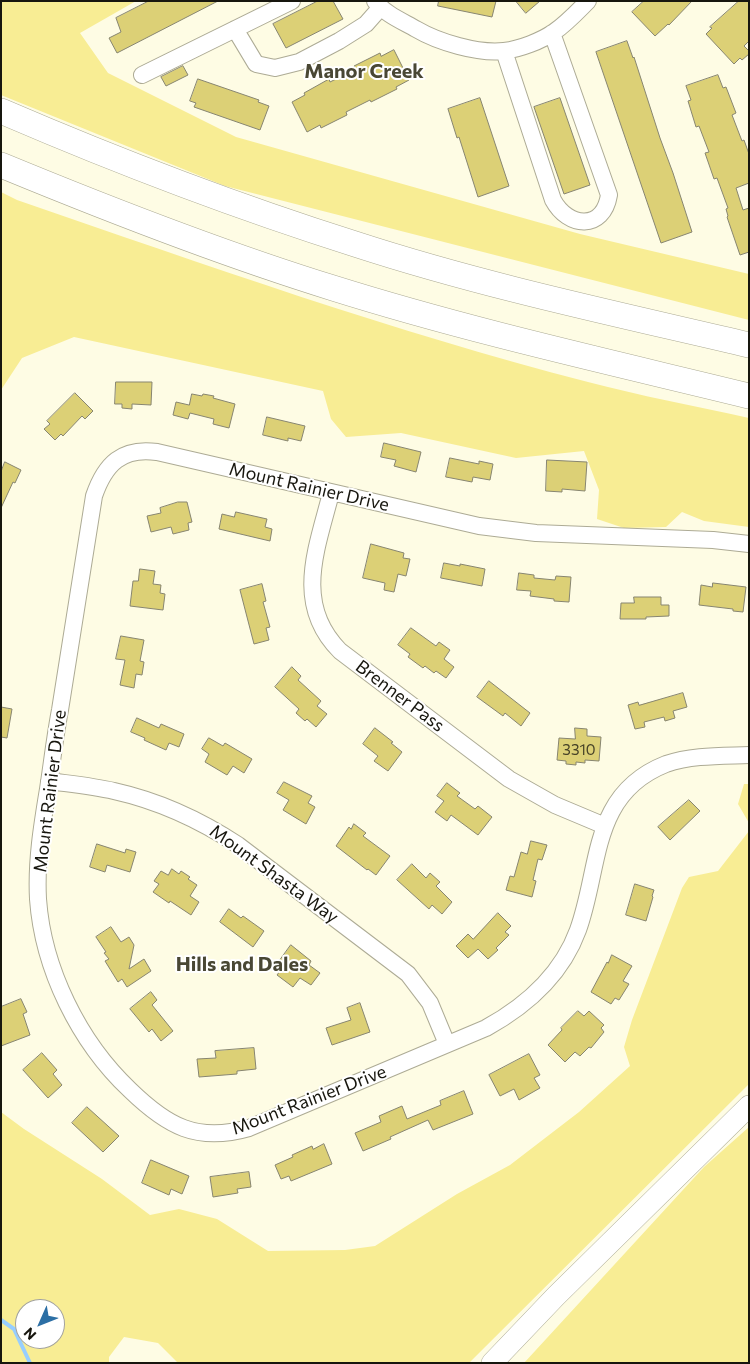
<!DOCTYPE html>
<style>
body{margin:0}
#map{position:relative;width:750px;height:1364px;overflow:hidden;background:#fefce4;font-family:Commissioner,sans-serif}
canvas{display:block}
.frame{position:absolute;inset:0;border:2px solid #17160e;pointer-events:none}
.north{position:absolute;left:15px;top:1299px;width:50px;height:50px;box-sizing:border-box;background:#fff;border:1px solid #a2a29f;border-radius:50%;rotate:226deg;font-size:14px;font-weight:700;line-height:20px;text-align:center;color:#17160e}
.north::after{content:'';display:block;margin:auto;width:18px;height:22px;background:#2c6fa5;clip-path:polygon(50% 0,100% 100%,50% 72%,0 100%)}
</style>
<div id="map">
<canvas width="750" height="1364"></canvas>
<div class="frame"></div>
<div class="north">N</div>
</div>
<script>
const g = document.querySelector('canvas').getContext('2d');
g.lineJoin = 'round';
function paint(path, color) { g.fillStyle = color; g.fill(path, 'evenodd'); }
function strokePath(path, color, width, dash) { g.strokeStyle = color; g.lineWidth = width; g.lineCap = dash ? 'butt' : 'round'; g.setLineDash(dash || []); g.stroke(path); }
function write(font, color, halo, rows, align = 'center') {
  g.font = font + ' Commissioner,sans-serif'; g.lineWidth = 4; g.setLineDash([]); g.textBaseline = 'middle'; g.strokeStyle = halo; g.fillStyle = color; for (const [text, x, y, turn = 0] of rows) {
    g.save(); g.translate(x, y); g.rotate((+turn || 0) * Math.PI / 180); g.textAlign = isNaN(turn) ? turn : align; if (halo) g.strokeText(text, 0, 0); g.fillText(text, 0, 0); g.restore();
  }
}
paint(new Path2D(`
 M 1,1 L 136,1 L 80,33 L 108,73 L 236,137 L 580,234 L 749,274 L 749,320 L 225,186 L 1,95 Z
 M 1,192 L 17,200 C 206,265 394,332 588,382 C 641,396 695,406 749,418 L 749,527 L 704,521 L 682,512 L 666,527 L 624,528 L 597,519 L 599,490 L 584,451 L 516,458 L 401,433 L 346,437 L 331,419 L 323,391 L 74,337 L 22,358 L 1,390 Z
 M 744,784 L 749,784 L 749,823 L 738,804 Z
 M 749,831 L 749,1084 L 469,1363 L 178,1363 L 158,1343 L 124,1337 L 109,1357 L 109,1363 L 1,1363 L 1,1112 L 24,1129 L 102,1179 L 150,1215 L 179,1209 L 217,1219 L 268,1251 L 345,1250 L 375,1246 L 457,1194 L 510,1165 L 579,1112 L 630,1066 L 624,1047 L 632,1020 L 682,888 L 689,877 L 718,871 ZM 25,1309 L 55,1309 L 55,1339 L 25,1339 Z
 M 749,1127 L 749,1363 L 524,1363 L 704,1167 Z`), '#f8ed94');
strokePath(new Path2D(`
 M 1,1320 L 14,1329 L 30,1363`), '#97ceff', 4);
const building = new Path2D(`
 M 149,1 L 218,1 L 117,53 L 109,38 L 121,32 L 116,18 Z
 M 318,1 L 333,1 L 343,19 L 286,48 L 273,24 Z
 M 439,1 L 496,1 L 492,17 L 438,6 Z
 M 516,1 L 540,1 L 526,13 Z
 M 644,1 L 692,1 L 669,25 L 668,24 L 655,36 L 632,12 Z
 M 739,1 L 749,1 L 749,41 L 744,46 L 749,51 L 749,54 L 742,60 L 740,58 L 734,64 L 706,34 L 712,28 L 710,27 Z
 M 627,41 L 633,58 L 634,57 L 660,138 L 673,173 L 692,232 L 661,243 L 596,52 Z
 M 394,50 L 409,80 L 396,87 L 397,89 L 371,102 L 370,100 L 346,112 L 347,115 L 321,128 L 320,125 L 307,132 L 292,102 L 305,95 L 304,93 L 329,79 L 330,82 L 356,69 L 354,66 L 380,53 L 381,56 Z
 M 183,66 L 188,75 L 166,86 L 161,77 Z
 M 718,75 L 723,88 L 726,87 L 736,113 L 732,115 L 742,141 L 744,140 L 749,154 L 749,183 L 736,188 L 743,210 L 749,208 L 749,252 L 740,255 L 727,217 L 728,216 L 726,209 L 728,208 L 717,178 L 714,179 L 705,153 L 709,152 L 699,126 L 696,127 L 688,101 L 691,100 L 686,86 Z
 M 198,79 L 259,100 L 258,102 L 269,106 L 260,130 L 194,107 L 196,103 L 190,101 Z
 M 480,98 L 509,186 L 478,197 L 459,137 L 457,138 L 448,109 Z
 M 560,98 L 590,185 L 564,194 L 534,107 Z
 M 116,382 L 152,382 L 151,405 L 132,404 L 132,409 L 122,408 L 122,404 L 115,404 Z
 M 75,393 L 93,411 L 85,419 L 82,416 L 63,436 L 61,434 L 55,440 L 44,429 L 50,424 L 47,421 Z
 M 192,394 L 202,396 L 203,394 L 214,396 L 213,398 L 235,404 L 229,428 L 213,424 L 214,419 L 190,413 L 188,419 L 173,415 L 176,402 L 189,405 Z
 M 267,417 L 305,426 L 301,441 L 288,438 L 288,441 L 263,435 Z
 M 384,443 L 421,452 L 416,472 L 394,466 L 396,460 L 381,457 Z
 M 450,458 L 479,464 L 479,461 L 493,464 L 490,480 L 473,477 L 472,482 L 446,477 Z
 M 547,460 L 587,462 L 585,491 L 562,489 L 562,492 L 546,491 Z
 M 5,462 L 21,470 L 15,483 L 13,482 L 1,508 L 1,472 Z
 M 178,502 L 187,502 L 192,522 L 188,523 L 189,530 L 173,534 L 171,527 L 151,532 L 147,516 L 161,513 L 160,508 Z
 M 236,512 L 267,519 L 265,527 L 272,529 L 270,541 L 219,529 L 222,514 L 234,517 Z
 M 371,544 L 404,553 L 403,558 L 410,559 L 406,576 L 398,574 L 394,592 L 384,590 L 385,583 L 363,578 Z
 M 444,563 L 460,566 L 460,564 L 485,569 L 482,586 L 441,578 Z
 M 140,569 L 155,571 L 153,584 L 161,585 L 160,593 L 165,594 L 163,610 L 130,606 L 133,581 L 138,581 Z
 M 519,573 L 534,575 L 534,578 L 555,580 L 556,576 L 571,577 L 569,602 L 554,601 L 554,599 L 530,596 L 531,591 L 517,590 Z
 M 713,583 L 746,587 L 743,612 L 733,611 L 733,609 L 699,605 L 701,585 L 712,587 Z
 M 262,584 L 266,601 L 263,602 L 270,627 L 266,628 L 269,640 L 254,644 L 240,590 Z
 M 634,597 L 661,597 L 661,605 L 669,605 L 669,616 L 646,617 L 646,619 L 620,619 L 621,603 L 634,603 Z
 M 411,628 L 436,646 L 439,642 L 450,650 L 444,659 L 454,667 L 446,678 L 436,671 L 434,673 L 425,666 L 423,668 L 408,657 L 410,654 L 398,645 Z
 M 121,636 L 144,640 L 140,661 L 144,662 L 142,675 L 136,674 L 134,688 L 120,685 L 125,660 L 116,659 Z
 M 292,667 L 301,676 L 298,680 L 321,701 L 317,706 L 327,714 L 316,727 L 307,719 L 305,721 L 296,713 L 299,709 L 275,687 Z
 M 489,681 L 530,713 L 521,726 L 505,713 L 503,716 L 477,697 Z
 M 683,693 L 687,707 L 673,711 L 675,718 L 665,721 L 664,717 L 644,722 L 645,727 L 635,729 L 628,705 L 638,702 L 639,705 Z
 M 1,707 L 12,709 L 7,738 L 1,737 Z
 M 137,718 L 159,728 L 161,724 L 184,734 L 179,747 L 169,743 L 166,750 L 144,740 L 145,738 L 131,732 Z
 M 375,728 L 393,742 L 391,743 L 402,752 L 388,771 L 374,761 L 378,756 L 363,744 Z
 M 575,728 L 587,729 L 587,736 L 601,737 L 599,761 L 585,760 L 585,763 L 576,762 L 576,765 L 566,764 L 566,761 L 557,760 L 559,738 L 575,739 Z
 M 209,738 L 223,746 L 225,743 L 252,759 L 244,773 L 233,766 L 227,775 L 205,762 L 209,754 L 202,749 Z
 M 284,782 L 312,796 L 308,803 L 315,807 L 306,824 L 283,810 L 289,800 L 277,793 Z
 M 447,783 L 460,793 L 457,796 L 475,809 L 478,806 L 492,817 L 478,835 L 451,815 L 447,821 L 435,812 L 444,801 L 437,796 Z
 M 689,800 L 700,811 L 670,840 L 658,827 Z
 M 354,824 L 366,833 L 363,836 L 390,856 L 376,875 L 368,869 L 367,870 L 336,846 L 349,827 L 351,829 Z
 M 531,841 L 547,845 L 542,860 L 538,859 L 533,880 L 536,881 L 532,897 L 506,890 L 510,876 L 514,877 L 521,852 L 527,854 Z
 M 97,844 L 125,853 L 126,849 L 136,852 L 130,872 L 107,865 L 105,872 L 90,867 Z
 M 412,864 L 426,878 L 430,873 L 440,882 L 436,886 L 452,902 L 442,914 L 432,905 L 429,909 L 397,880 Z
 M 172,869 L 179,874 L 181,871 L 190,877 L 188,879 L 197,885 L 190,896 L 199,902 L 191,915 L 170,901 L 169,903 L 153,892 L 159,884 L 154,881 L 161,871 L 168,875 Z
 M 635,884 L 654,890 L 652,896 L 653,897 L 646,921 L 626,915 Z
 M 229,909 L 241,918 L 243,916 L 264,931 L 253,947 L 220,922 Z
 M 498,913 L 511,926 L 505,932 L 509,935 L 496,948 L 498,950 L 488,959 L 478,949 L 468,958 L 456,946 L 468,934 L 473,939 Z
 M 111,927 L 121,942 L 129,937 L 134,945 L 129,969 L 144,959 L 151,971 L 127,987 L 122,979 L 118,982 L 105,961 L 109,959 L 104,953 L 106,952 L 96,937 Z
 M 291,945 L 311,961 L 309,965 L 320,973 L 311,985 L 300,978 L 293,987 L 277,975 L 283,967 L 278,963 Z
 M 612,955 L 632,966 L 623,981 L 629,984 L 619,1000 L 615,998 L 611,1004 L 591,992 L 607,962 L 608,963 Z
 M 151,992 L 157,1000 L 152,1005 L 173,1031 L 161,1041 L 152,1029 L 149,1032 L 130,1009 Z
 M 21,999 L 27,1012 L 23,1014 L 30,1035 L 1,1046 L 1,1007 Z
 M 360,1003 L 370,1032 L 332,1045 L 326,1028 L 351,1020 L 347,1008 Z
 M 578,1011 L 584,1016 L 589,1011 L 604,1025 L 601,1028 L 604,1032 L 591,1048 L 589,1047 L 580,1056 L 575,1052 L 565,1062 L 548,1045 L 562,1030 L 561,1028 Z
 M 254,1048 L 256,1069 L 237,1071 L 237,1074 L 199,1077 L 197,1059 L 216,1058 L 215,1051 Z
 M 42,1053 L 57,1070 L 53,1074 L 62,1085 L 48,1098 L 23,1070 Z
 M 529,1054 L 540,1075 L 534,1078 L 540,1088 L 519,1100 L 514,1089 L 500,1096 L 489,1075 Z
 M 464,1091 L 473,1114 L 433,1130 L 428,1120 L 390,1137 L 391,1139 L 363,1151 L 355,1133 L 381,1122 L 379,1116 L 402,1106 L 407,1119 L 441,1105 L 440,1101 Z
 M 87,1107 L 119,1136 L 103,1152 L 72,1123 Z
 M 324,1144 L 332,1164 L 291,1181 L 289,1176 L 281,1179 L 275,1165 L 293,1157 L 292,1155 L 312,1146 L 313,1149 Z
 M 151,1160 L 189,1176 L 182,1194 L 171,1189 L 169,1195 L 142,1183 Z
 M 249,1172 L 251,1187 L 237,1189 L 238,1193 L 213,1197 L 210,1177 Z`);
paint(building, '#dcd076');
strokePath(building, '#878570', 1);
const minor = new Path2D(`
 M 375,1 C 385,14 402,21 416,29 C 438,42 478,54 504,51 C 520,49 541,41 554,32 C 567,23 577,12 588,1
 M 235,29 L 256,64 L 275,68 L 299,62 L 339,41 L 366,24 L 381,7
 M 504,51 L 553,200 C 568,228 603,231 609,195 L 552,33
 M 142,75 L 292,1
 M 331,493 C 317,548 293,604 340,651 L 509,779 L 555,805 L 605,826
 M 749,544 L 713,540 L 536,533 L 479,526 L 157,452 C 122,447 105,464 94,496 C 83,567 71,639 60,710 C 55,736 52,763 48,789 C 42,825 36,861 38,899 C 43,969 79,1042 130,1090 C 167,1126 197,1143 249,1128 L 486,1028 C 526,1006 562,974 578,930 C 601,867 590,794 666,764 C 692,755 721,756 749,755
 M 49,781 C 71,784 93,786 114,791 C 159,801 200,820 238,845 L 408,974 L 430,1003 L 447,1044`);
const major = new Path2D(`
 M 492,1363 L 556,1296 L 749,1106`);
const highway = new Path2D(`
 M 1,111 C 117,161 235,206 355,244 C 484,286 617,314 749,345
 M 1,165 C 110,210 220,253 333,288 C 470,331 610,362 749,396`);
strokePath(minor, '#adab95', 18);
strokePath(major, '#adab95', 22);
strokePath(highway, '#adab95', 26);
strokePath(minor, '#fff', 16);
strokePath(major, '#fff', 21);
strokePath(highway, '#fff', 25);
write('15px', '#484428', null, [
 ["3310",579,750]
]);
write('18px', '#17160e', '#fff', [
 ["Mount Rainier Drive",309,487,13],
 ["Brenner Pass",400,696,37],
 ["Mount Rainier Drive",50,791,-83],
 ["Mount Shasta Way",274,874,36],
 ["Mount Rainier Drive",309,1100,-21]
]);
write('bold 20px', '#494734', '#fff', [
 ["Manor Creek",364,71],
 ["Hills and Dales",242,964]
]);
</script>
